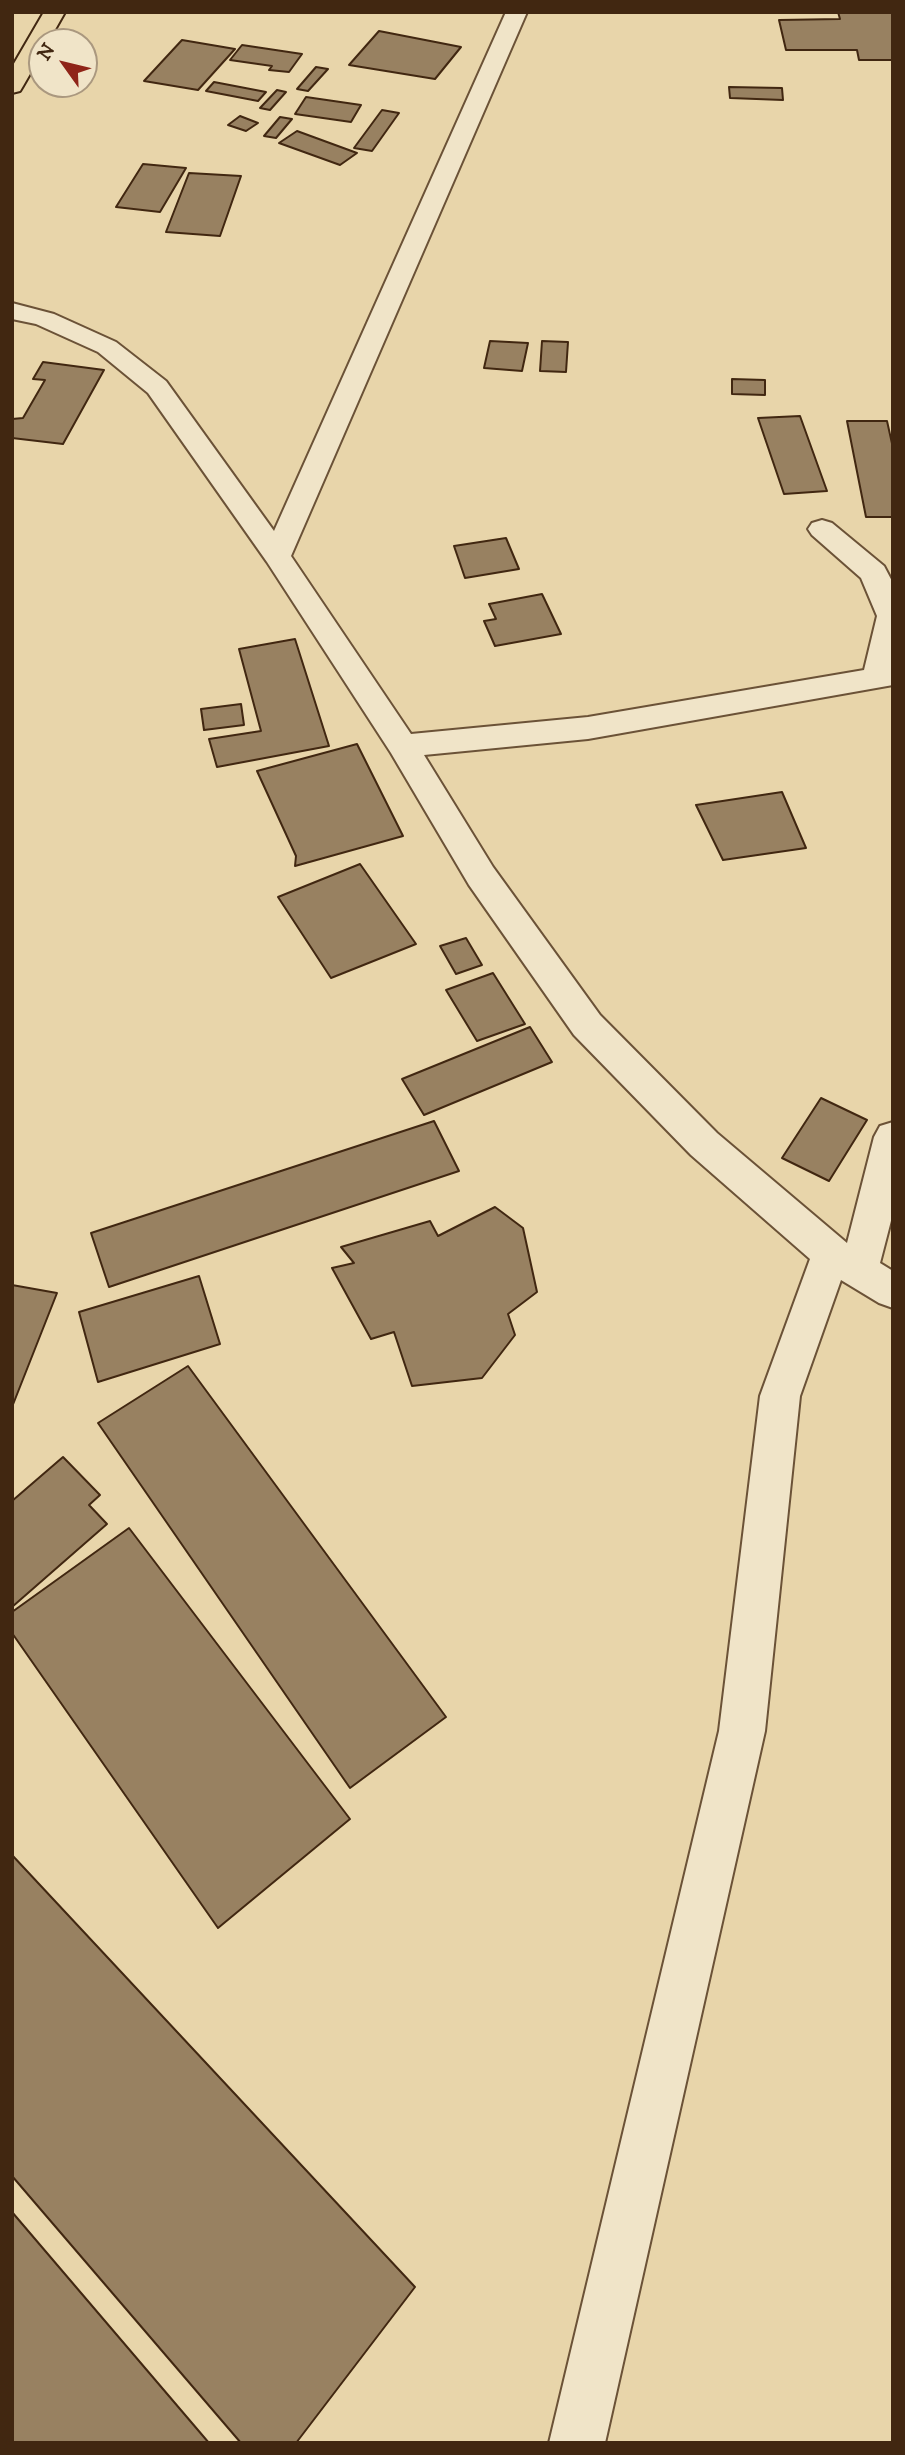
<!DOCTYPE html>
<style>
body{margin:0}
#map{position:relative;width:905px;height:2455px;overflow:hidden;background:#e8d5aa;font-family:"IM FELL DW Pica",serif}
canvas{display:block}
.frame{position:absolute;inset:0;border:14px solid #412711;pointer-events:none}
.north{position:absolute;left:28px;top:28px;width:70px;height:70px;box-sizing:border-box;background:#f0e4c8;border:2px solid #aa987f;border-radius:50%;rotate:304deg;font-size:19px;font-weight:700;line-height:28px;text-align:center;color:#412711}
.north::after{content:'';display:block;margin:auto;width:24px;height:32px;background:#8f2418;clip-path:polygon(50% 0,100% 100%,50% 72%,0 100%)}
</style>
<div id="map">
<canvas width="905" height="2455"></canvas>
<div class="frame"></div>
<div class="north">N</div>
</div>
<script>
const g = document.querySelector('canvas').getContext('2d');
g.lineJoin = 'round';
function paint(path, color) { g.fillStyle = color; g.fill(path, 'evenodd'); }
function strokePath(path, color, width, dash) { g.strokeStyle = color; g.lineWidth = width; g.lineCap = dash ? 'butt' : 'round'; g.setLineDash(dash || []); g.stroke(path); }
const building = new Path2D(`
 M 838,12 L 893,12 L 893,60 L 859,60 L 857,50 L 786,50 L 779,20 L 840,19 Z
 M 379,31 L 461,47 L 435,79 L 349,65 Z
 M 182,40 L 235,49 L 198,90 L 144,81 Z
 M 242,45 L 302,54 L 289,72 L 269,70 L 272,66 L 230,60 Z
 M 316,67 L 328,69 L 308,91 L 297,89 Z
 M 214,82 L 266,92 L 258,101 L 206,91 Z
 M 729,87 L 782,88 L 783,100 L 730,98 Z
 M 277,90 L 286,92 L 270,110 L 260,108 Z
 M 306,97 L 361,105 L 351,122 L 295,114 Z
 M 382,110 L 399,113 L 372,151 L 354,148 Z
 M 240,116 L 258,123 L 246,131 L 228,125 Z
 M 280,117 L 292,119 L 276,138 L 264,136 Z
 M 297,131 L 357,153 L 340,165 L 279,143 Z
 M 143,164 L 186,168 L 160,212 L 116,207 Z
 M 189,173 L 241,176 L 220,236 L 166,232 Z
 M 490,341 L 528,343 L 522,371 L 484,368 Z
 M 542,341 L 568,342 L 566,372 L 540,371 Z
 M 43,362 L 104,370 L 63,444 L 12,438 L 12,419 L 23,418 L 45,380 L 33,379 Z
 M 732,379 L 765,380 L 765,395 L 732,394 Z
 M 800,416 L 827,491 L 784,494 L 758,418 Z
 M 847,421 L 887,421 L 893,448 L 893,517 L 866,517 Z
 M 506,538 L 519,569 L 465,578 L 454,546 Z
 M 542,594 L 561,634 L 495,646 L 484,621 L 496,619 L 489,604 Z
 M 295,639 L 329,746 L 217,767 L 209,739 L 261,731 L 239,649 Z
 M 241,704 L 244,725 L 204,730 L 201,709 Z
 M 357,744 L 403,836 L 295,866 L 296,856 L 257,771 Z
 M 782,792 L 806,848 L 723,860 L 696,805 Z
 M 360,864 L 416,944 L 331,978 L 278,897 Z
 M 466,938 L 482,965 L 456,974 L 440,946 Z
 M 493,973 L 525,1024 L 477,1041 L 446,990 Z
 M 530,1027 L 552,1062 L 424,1115 L 402,1079 Z
 M 821,1098 L 867,1120 L 829,1181 L 782,1158 Z
 M 434,1121 L 459,1171 L 109,1287 L 91,1233 Z
 M 495,1207 L 523,1228 L 537,1292 L 508,1314 L 515,1335 L 482,1378 L 412,1386 L 394,1332 L 371,1339 L 332,1268 L 354,1263 L 341,1247 L 430,1221 L 438,1236 Z
 M 199,1276 L 220,1344 L 98,1382 L 79,1312 Z
 M 12,1285 L 57,1293 L 12,1407 Z
 M 188,1366 L 446,1717 L 350,1788 L 98,1423 Z
 M 63,1457 L 100,1495 L 89,1505 L 107,1524 L 12,1607 L 12,1501 Z
 M 129,1528 L 350,1819 L 218,1928 L 12,1633 L 12,1612 Z
 M 12,1855 L 415,2287 L 296,2443 L 241,2443 L 12,2176 Z
 M 12,2212 L 209,2443 L 12,2443 Z`);
paint(building, '#988161');
strokePath(building, '#412711', 2);
const street = new Path2D(`
 M 506,12 L 527,12 L 291,556 L 411,734 L 588,717 L 864,670 L 877,616 L 861,578 L 812,535 L 808,529 L 812,523 L 822,520 L 832,523 L 884,566 L 893,583 L 893,685 L 588,739 L 424,755 L 493,867 L 600,1015 L 717,1133 L 847,1243 L 874,1137 L 880,1126 L 893,1122 L 893,1213 L 880,1263 L 893,1271 L 893,1308 L 879,1303 L 841,1280 L 800,1396 L 765,1731 L 605,2443 L 549,2443 L 719,1731 L 760,1396 L 810,1259 L 691,1155 L 574,1035 L 469,885 L 391,753 L 267,562 L 148,393 L 98,352 L 36,324 L 12,319 L 12,303 L 54,314 L 116,342 L 166,381 L 274,531 Z`);
const primary = new Path2D(`
 M 44,12 L 65,12 L 48,42 L 42,42 L 42,53 L 23,86 L 20,91 L 12,93 L 12,67 Z`);
strokePath(street, '#6b5237', 4);
strokePath(primary, '#412711', 4);
paint(street, '#f0e4c8');
paint(primary, '#e8d5aa');
</script>
